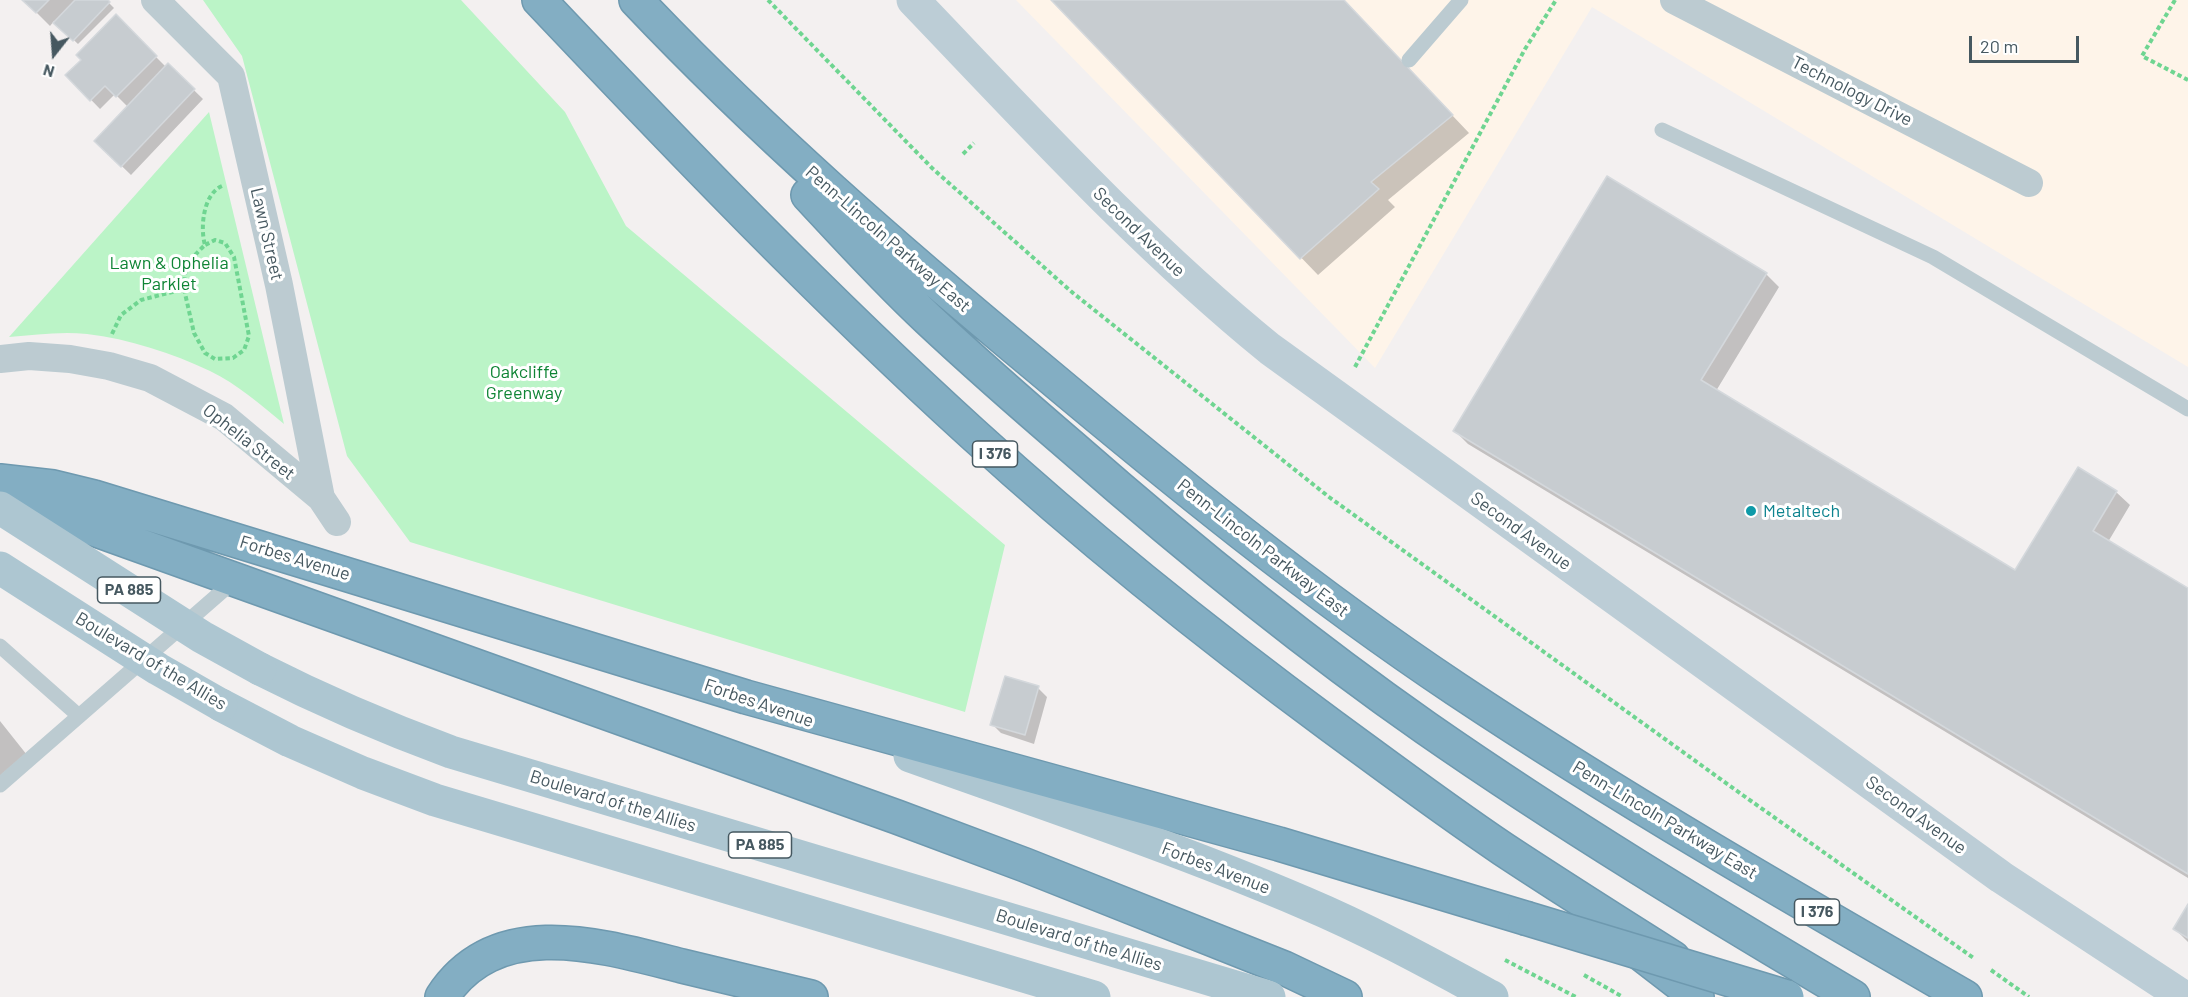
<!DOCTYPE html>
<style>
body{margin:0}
#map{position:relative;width:2188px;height:997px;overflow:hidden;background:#f3f0f0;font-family:Barlow,sans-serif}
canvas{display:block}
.north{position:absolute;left:24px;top:24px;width:60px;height:60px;-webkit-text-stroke:4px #fff;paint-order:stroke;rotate:197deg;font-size:16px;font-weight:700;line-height:24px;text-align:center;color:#465860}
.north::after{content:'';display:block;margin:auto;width:21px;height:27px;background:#465860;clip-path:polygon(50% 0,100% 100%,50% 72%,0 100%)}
.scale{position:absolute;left:1969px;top:36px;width:110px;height:27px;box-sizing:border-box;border:3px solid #465860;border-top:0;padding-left:8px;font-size:18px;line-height:21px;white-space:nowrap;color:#465860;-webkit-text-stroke:4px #fff;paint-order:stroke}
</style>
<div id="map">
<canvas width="2188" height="997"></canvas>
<div class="north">N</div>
<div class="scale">20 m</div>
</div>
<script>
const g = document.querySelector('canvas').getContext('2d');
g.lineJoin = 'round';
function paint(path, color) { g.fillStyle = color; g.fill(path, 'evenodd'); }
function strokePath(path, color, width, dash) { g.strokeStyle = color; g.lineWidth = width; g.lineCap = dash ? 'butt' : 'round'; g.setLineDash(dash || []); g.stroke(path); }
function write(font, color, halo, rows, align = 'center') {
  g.font = font + ' Barlow,sans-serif'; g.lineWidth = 6; g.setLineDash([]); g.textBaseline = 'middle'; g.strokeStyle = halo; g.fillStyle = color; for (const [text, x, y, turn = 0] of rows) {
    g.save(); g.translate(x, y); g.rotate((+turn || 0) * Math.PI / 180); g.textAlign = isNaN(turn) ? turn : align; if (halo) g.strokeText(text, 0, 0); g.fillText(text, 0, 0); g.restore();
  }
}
paint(new Path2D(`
 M 1016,0 L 2188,0 L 2188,367 L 1592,7 L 1375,368 Z`), '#fef4e9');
paint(new Path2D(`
 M 203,0 L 461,0 L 565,112 L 626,226 L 1005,545 L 965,712 L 410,542 L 347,456 L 242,56 Z
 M 209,112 L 284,424 C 261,405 237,384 210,371 C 172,353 129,339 87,334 C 61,331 35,335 9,337 Z`), '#bbf4c7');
paint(new Path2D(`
 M 24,0 L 106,0 L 114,8 L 78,44 L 54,21 L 50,26 Z
 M 1053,0 L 1343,0 L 1469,133 L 1388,200 L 1395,207 L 1318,275 Z
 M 116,17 L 166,67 L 168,65 L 203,99 L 131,175 L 96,141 L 128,107 L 115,94 L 100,109 L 67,75 L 83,60 Z
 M 1766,274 L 1779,287 L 1716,391 L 2016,572 L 2116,492 L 2130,505 L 2108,542 L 2188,590 L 2188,878 L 1468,444 L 1455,431 Z
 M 1038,688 L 1047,697 L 1034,744 L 1001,733 L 992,724 Z
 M 0,721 L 27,755 L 0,777 Z
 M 2188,907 L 2188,942 L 2175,929 Z`), '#0003');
const building = new Path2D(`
 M 22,0 L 49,0 L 36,13 Z
 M 75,0 L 108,0 L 110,2 L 73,41 L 53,23 Z
 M 1051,0 L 1344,0 L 1453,115 L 1371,182 L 1379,189 L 1300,259 Z
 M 116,14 L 157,56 L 116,97 L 105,86 L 90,101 L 65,75 L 81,60 L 76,55 Z
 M 168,63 L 195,89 L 121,167 L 94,141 Z
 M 1607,176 L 1767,273 L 1701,380 L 2015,570 L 2078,467 L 2117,491 L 2093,531 L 2188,588 L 2188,874 L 1453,431 Z
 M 1005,676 L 1039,686 L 1025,735 L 990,725 Z
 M 2188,904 L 2188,938 L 2173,929 Z`);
paint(building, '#c7ccd0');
strokePath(building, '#d4d8dc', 1.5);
const highway = new Path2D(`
 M 539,0 C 680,149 821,296 973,434 C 1087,538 1208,635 1333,727 C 1389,768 1445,810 1503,849 C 1559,886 1616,922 1673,958
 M 636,0 C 761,132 898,251 1038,367 C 1173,480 1309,591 1456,689 C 1621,799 1793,898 1965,997
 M 808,195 C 847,237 886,280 928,319 C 975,363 1023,405 1072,447 C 1185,546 1303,642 1426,728 C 1564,824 1708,911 1853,997
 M 0,481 L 53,487 L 94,497 L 746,697 L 1279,844 L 1525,918
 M 0,504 L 77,523 L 897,817 L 1025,865 L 1284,968 L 1345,997
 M 1640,953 L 1697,997
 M 442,997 C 497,913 603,946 682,966 C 725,976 768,987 811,997`);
strokePath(highway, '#6e99af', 36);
strokePath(new Path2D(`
 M 768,0 L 932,168 L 1073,293 L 1329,497 L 1744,796 L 1975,959
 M 2175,0 L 2142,56 L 2188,80
 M 963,154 L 974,143
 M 184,289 L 194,333 L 205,353 L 215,359 L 233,358 L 244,350 L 249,336 L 234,257 L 225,243 L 215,240 L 205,245
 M 112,334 L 121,315 L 141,300 L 184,289 C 184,266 189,260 205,245 C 200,228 203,194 222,186
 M 1355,367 L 1525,49 L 1556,0
 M 1505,960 L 1576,997
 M 1991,970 L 2029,997
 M 1584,975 L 1623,997`), '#6fd591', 4, [4.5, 3]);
strokePath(new Path2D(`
 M 1409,60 L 1461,0
 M 1662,130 L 1933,257 L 2188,409
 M 0,646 L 79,716
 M 0,785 L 235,580`), '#bccbd1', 15);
strokePath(new Path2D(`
 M 155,0 L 231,76 L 279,285 L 321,498
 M 1674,0 L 2029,183
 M 0,359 L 29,356 L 70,359 L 109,366 L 150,378 L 224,417 L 321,498 L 337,522`), '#bccbd1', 28);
strokePath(new Path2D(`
 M 913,0 C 1029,121 1140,243 1270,349 L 2001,877 L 2184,997`), '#bccdd6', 33);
strokePath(new Path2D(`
 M 260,669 C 323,701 386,728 451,752 L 1269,997
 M 221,705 L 290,741 L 363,773 L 435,800 L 1094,997
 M 910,756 C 1042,803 1176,848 1305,903 C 1369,930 1431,964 1492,997`), '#adc6d1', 33);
strokePath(highway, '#83aec3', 33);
const highwayBridge = new Path2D(`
 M 1525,918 L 1787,997`);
strokePath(highwayBridge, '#6e99af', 36, []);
strokePath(new Path2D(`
 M 0,508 L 202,637 L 260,669
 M 0,568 L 158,669 L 221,705`), '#adc6d1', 33);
strokePath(highwayBridge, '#83aec3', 33);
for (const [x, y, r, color] of [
 [1751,511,6,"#0f9aa8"]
]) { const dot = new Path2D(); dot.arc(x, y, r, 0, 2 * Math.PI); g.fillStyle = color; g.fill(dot); strokePath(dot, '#fff', 2); }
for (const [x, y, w] of [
 [995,454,45],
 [129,590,63],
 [760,845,63],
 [1817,912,45]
]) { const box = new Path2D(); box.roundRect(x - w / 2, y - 13, w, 26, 4.5); g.fillStyle = '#fff'; g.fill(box); strokePath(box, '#465860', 1.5); }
write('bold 16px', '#465860', null, [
 ["I 376",995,454],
 ["PA 885",129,590],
 ["PA 885",760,845],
 ["I 376",1817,912]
]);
write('18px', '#465860', '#fff', [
 ["Technology Drive",1852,91,27],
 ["Second Avenue",1139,232,44],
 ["Lawn Street",267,234,77],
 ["Penn-Lincoln Parkway East",888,239,41],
 ["Ophelia Street",249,442,38],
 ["Second Avenue",1521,531,36],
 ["Penn-Lincoln Parkway East",1263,548,38],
 ["Forbes Avenue",295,558,17],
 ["Boulevard of the Allies",151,661,31],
 ["Forbes Avenue",759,703,19],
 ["Boulevard of the Allies",613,801,17],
 ["Second Avenue",1916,815,36],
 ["Penn-Lincoln Parkway East",1665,820,31],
 ["Forbes Avenue",1216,868,21],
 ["Boulevard of the Allies",1079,940,17]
]);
write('18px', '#0e8434', '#fff', [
 ["Lawn & Ophelia",169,263],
 ["Parklet",169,284],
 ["Oakcliffe",524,372],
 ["Greenway",524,393]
]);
write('18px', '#0d838f', '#fff', [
 ["Metaltech",1763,511]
], 'left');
</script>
